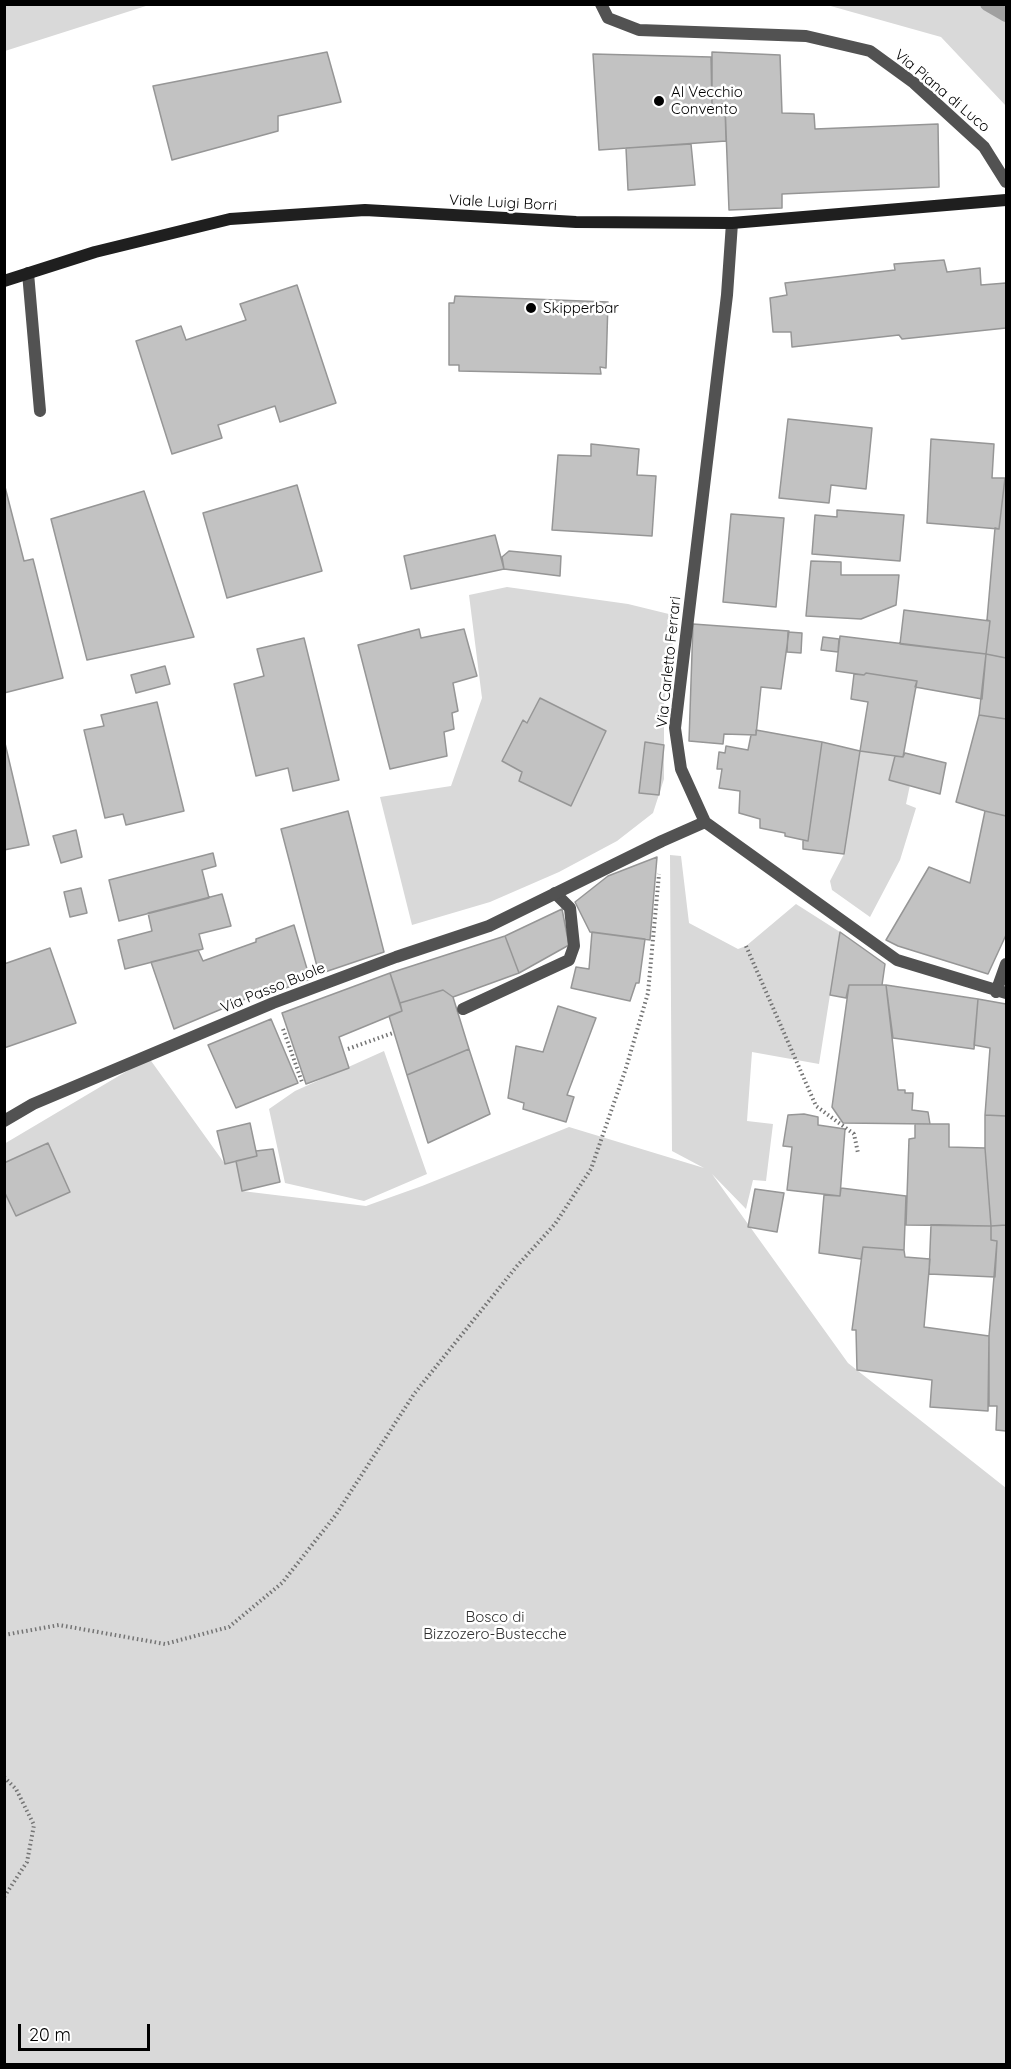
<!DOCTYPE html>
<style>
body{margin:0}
#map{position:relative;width:1011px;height:2069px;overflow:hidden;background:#fff;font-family:Quicksand,sans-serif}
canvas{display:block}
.frame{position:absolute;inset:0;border:6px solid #000;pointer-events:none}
.scale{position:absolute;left:18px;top:2024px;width:132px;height:27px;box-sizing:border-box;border:3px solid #000;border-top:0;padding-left:8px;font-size:18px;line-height:21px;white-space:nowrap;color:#000;-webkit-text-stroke:4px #fff;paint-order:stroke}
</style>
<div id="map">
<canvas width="1011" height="2069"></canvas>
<div class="frame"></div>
<div class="scale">20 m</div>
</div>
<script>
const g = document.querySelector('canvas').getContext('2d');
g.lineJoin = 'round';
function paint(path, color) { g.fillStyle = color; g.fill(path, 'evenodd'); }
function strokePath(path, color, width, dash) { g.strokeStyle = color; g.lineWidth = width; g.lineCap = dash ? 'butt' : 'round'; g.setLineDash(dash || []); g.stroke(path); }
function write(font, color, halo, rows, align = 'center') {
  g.font = font + ' Quicksand,sans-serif'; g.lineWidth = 5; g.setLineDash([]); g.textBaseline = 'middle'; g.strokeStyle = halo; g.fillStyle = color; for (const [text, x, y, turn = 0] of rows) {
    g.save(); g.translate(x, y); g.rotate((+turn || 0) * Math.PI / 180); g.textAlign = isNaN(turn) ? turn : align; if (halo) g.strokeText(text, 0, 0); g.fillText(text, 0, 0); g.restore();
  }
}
paint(new Path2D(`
 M 5,4 L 149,4 L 149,5 L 5,51 Z
 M 827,5 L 1006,5 L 1006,106 L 941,37 Z
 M 507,587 L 628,604 L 677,616 L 664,703 L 664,779 L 653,813 L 617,841 L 559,872 L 490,902 L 412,925 L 380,797 L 451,786 L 482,698 L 469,595 Z
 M 860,751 L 895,756 L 889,779 L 910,785 L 906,804 L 916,808 L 900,860 L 870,917 L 832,890 L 830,881 L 844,854 Z
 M 670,855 L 681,856 L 689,923 L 738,949 L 746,946 L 796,904 L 840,932 L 819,1064 L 752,1052 L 747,1121 L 773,1124 L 766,1181 L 753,1180 L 746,1209 L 712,1174 L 848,1363 L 1006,1488 L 1006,2064 L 5,2064 L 4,1144 L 149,1058 L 225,1164 L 236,1161 L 242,1191 L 366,1206 L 422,1186 L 569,1127 L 704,1168 L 672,1151 Z
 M 384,1051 L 427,1174 L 364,1201 L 285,1183 L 269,1109 L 295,1091 Z`), '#d9d9d9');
strokePath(new Path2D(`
 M 987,4 L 1006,15`), '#a0a0a0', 14);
const building = new Path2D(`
 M 327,52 L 341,102 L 278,116 L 278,131 L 172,160 L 153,86 Z
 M 712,52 L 780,55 L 782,113 L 814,114 L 815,129 L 938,124 L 939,187 L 782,194 L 782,208 L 729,210 L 725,104 L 712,105 Z
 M 593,54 L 711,57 L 712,105 L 725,104 L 726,141 L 599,150 Z
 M 691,144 L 695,185 L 628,190 L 626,148 Z
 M 944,260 L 947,272 L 980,268 L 981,285 L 1006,283 L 1006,328 L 902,339 L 899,335 L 792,347 L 791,332 L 773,332 L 770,298 L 787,295 L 785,283 L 895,270 L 894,264 Z
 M 297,285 L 336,403 L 280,422 L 275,406 L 218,425 L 222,438 L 172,454 L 136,341 L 181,326 L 186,340 L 246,320 L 240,304 Z
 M 455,296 L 608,302 L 606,368 L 600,367 L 601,374 L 459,371 L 459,365 L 449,365 L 449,303 L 454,303 Z
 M 788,419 L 872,428 L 866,489 L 831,485 L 829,503 L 779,498 Z
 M 931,439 L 994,444 L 992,478 L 1005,478 L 999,529 L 927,523 Z
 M 591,444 L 639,449 L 637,475 L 656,476 L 652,536 L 552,530 L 558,455 L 591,456 Z
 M 1005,478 L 1006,478 L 1006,658 L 986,654 L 990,621 L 987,620 L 995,528 L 999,529 Z
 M 4,483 L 24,561 L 33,559 L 63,678 L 4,693 Z
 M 297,485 L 322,571 L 227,598 L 203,513 Z
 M 144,491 L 194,637 L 87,660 L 51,519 Z
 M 837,510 L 904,515 L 900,561 L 812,554 L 815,515 L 837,517 Z
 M 731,514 L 784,518 L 776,607 L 723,602 Z
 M 495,535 L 504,569 L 411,589 L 404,556 Z
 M 509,551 L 561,556 L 560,576 L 504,569 L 502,557 Z
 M 811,561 L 841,562 L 841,575 L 899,575 L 896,605 L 861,619 L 806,616 Z
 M 904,610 L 990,621 L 986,654 L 900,644 Z
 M 693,624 L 789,631 L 781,689 L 761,687 L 756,735 L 724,734 L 723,744 L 689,741 Z
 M 419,629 L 421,638 L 464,629 L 477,676 L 453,683 L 458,711 L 452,713 L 454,729 L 444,732 L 447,756 L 390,769 L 358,645 Z
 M 788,632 L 802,633 L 801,653 L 787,652 Z
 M 840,636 L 986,654 L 982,699 L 915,687 L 917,681 L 866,673 L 864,675 L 836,671 Z
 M 823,637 L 839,639 L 838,652 L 821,650 Z
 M 304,638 L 339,780 L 293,791 L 288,768 L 256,776 L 234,684 L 264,676 L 257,649 Z
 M 986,654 L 1006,658 L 1006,719 L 979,715 Z
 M 165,666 L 170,684 L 136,693 L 131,675 Z
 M 866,673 L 917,681 L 903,757 L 860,751 L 868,702 L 851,699 L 854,674 L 864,675 Z
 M 540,698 L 606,731 L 571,806 L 519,781 L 522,772 L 502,761 L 523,720 L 527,723 Z
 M 157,702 L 184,811 L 126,825 L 123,814 L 105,818 L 84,730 L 104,726 L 101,715 Z
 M 979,715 L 1006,719 L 1006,816 L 985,811 L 956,802 Z
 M 756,730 L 822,742 L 808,841 L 785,836 L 785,833 L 760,828 L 760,819 L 739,813 L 740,791 L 719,788 L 722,769 L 717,769 L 719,752 L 725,753 L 726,746 L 748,750 L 751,735 L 756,735 Z
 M 4,739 L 29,845 L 4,850 Z
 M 645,742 L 664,745 L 659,795 L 639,793 Z
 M 822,742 L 860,751 L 844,854 L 803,849 L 803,840 L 808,841 Z
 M 905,753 L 946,763 L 940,794 L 889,780 L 895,756 L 903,757 Z
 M 348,811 L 384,952 L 319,974 L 281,829 Z
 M 985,811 L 1006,816 L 1006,935 L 988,974 L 898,946 L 886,940 L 929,867 L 970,883 Z
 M 76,830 L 82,857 L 61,863 L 53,836 Z
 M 213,853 L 216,866 L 202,870 L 209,898 L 119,921 L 109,880 Z
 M 657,857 L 650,940 L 590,932 L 575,902 L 608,876 Z
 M 81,888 L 87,913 L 70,917 L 64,892 Z
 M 222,894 L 231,926 L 199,934 L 203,949 L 125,969 L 118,940 L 152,931 L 148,913 Z
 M 562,909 L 569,945 L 519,973 L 505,936 Z
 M 294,925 L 310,979 L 256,999 L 255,995 L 174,1029 L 151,962 L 198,950 L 203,961 L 256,942 L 256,939 Z
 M 592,932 L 645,939 L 639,983 L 636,983 L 630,1001 L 571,988 L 576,967 L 589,969 Z
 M 840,932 L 885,964 L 882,985 L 849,985 L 846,998 L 830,995 Z
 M 505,936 L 519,973 L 453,997 L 443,990 L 400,1003 L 390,973 Z
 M 50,948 L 76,1023 L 4,1048 L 4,964 Z
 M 390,973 L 402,1011 L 339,1037 L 349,1068 L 306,1084 L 282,1013 Z
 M 849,985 L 886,985 L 898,1090 L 905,1090 L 905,1093 L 913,1093 L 912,1110 L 928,1112 L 930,1124 L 843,1123 L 832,1107 Z
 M 886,985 L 978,999 L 974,1049 L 893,1038 Z
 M 443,990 L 453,997 L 469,1049 L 407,1075 L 389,1016 L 402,1011 L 400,1003 Z
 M 978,999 L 1006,1004 L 1006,1116 L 985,1115 L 990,1048 L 974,1045 Z
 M 558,1006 L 596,1018 L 567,1095 L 574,1097 L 566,1122 L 523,1109 L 524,1103 L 508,1098 L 516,1046 L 543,1052 Z
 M 271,1019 L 298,1083 L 236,1108 L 208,1045 Z
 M 469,1049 L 490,1114 L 428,1143 L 407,1075 Z
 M 804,1114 L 818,1117 L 818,1125 L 845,1129 L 840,1196 L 787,1190 L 792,1147 L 783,1146 L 788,1115 Z
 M 985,1115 L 1006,1116 L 1006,1225 L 991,1226 L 985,1148 Z
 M 250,1123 L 257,1156 L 225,1164 L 217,1131 Z
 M 915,1124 L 949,1124 L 949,1147 L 985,1148 L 991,1226 L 906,1225 L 909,1139 L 915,1138 Z
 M 48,1143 L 70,1192 L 16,1216 L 4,1191 L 4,1163 Z
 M 273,1149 L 280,1182 L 242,1191 L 236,1161 L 257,1156 L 256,1151 Z
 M 841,1188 L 906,1196 L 904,1250 L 863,1247 L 861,1259 L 819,1253 L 824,1195 L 840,1196 Z
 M 755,1189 L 784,1193 L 777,1232 L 748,1227 Z
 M 931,1225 L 991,1226 L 991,1240 L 997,1241 L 995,1277 L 929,1274 Z
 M 1006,1225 L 1006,1431 L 996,1430 L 997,1406 L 989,1406 L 989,1336 L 997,1241 L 991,1240 L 991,1226 Z
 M 863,1247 L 904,1250 L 905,1257 L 930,1259 L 924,1327 L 989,1336 L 988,1411 L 930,1407 L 932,1380 L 857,1370 L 856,1330 L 852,1330 Z`);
paint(building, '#c2c2c2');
strokePath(building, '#969696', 1.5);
strokePath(new Path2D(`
 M 746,946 L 816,1106 L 854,1134 L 858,1153
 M 283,1029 L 302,1082
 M 348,1049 L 393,1033
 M 4,1635 L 59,1625 L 165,1644 L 229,1627 L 282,1583 L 335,1516 L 414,1394 L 517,1266 L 555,1224 L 591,1169 L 626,1068 L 648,993 L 659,874
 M 4,1777 L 16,1789 L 34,1825 L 27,1862 L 4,1897`), '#747474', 4, [1.5, 3]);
strokePath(new Path2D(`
 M 28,273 L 40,411
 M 463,1009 L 569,960 L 574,946 L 570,908 L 555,893`), '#525252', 12);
strokePath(new Path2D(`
 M 601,4 L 608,18 L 639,30 L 806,36 L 870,51 L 914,83 L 984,147 L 1006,182
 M 732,223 L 727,295 L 675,728 L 681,769 L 705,822 L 897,960 L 1006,993
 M 996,992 L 1006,964
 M 4,1121 L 33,1104 L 273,1003 L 396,957 L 489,926 L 662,841 L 705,822`), '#525252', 12);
strokePath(new Path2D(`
 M 4,281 L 95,252 L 230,219 L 365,210 L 576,222 L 732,223 L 1006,200`), '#1f1f1f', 12);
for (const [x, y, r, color] of [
 [659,101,6,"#000"],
 [531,308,6,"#000"]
]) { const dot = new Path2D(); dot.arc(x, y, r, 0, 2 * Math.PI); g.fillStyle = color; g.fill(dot); strokePath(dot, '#fff', 2); }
write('15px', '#000', '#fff', [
 ["Via Piana di Luco",942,91,40],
 ["Viale Luigi Borri",503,203,3],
 ["Via Carletto Ferrari",669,662,-84],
 ["Via Passo Buole",273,988,-22]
]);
write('15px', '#000', '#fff', [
 ["Al Vecchio",671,92],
 ["Convento",671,109],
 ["Skipperbar",543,308]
], 'left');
write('15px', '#303030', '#fff', [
 ["Bosco di",495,1617],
 ["Bizzozero-Bustecche",495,1634]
]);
</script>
